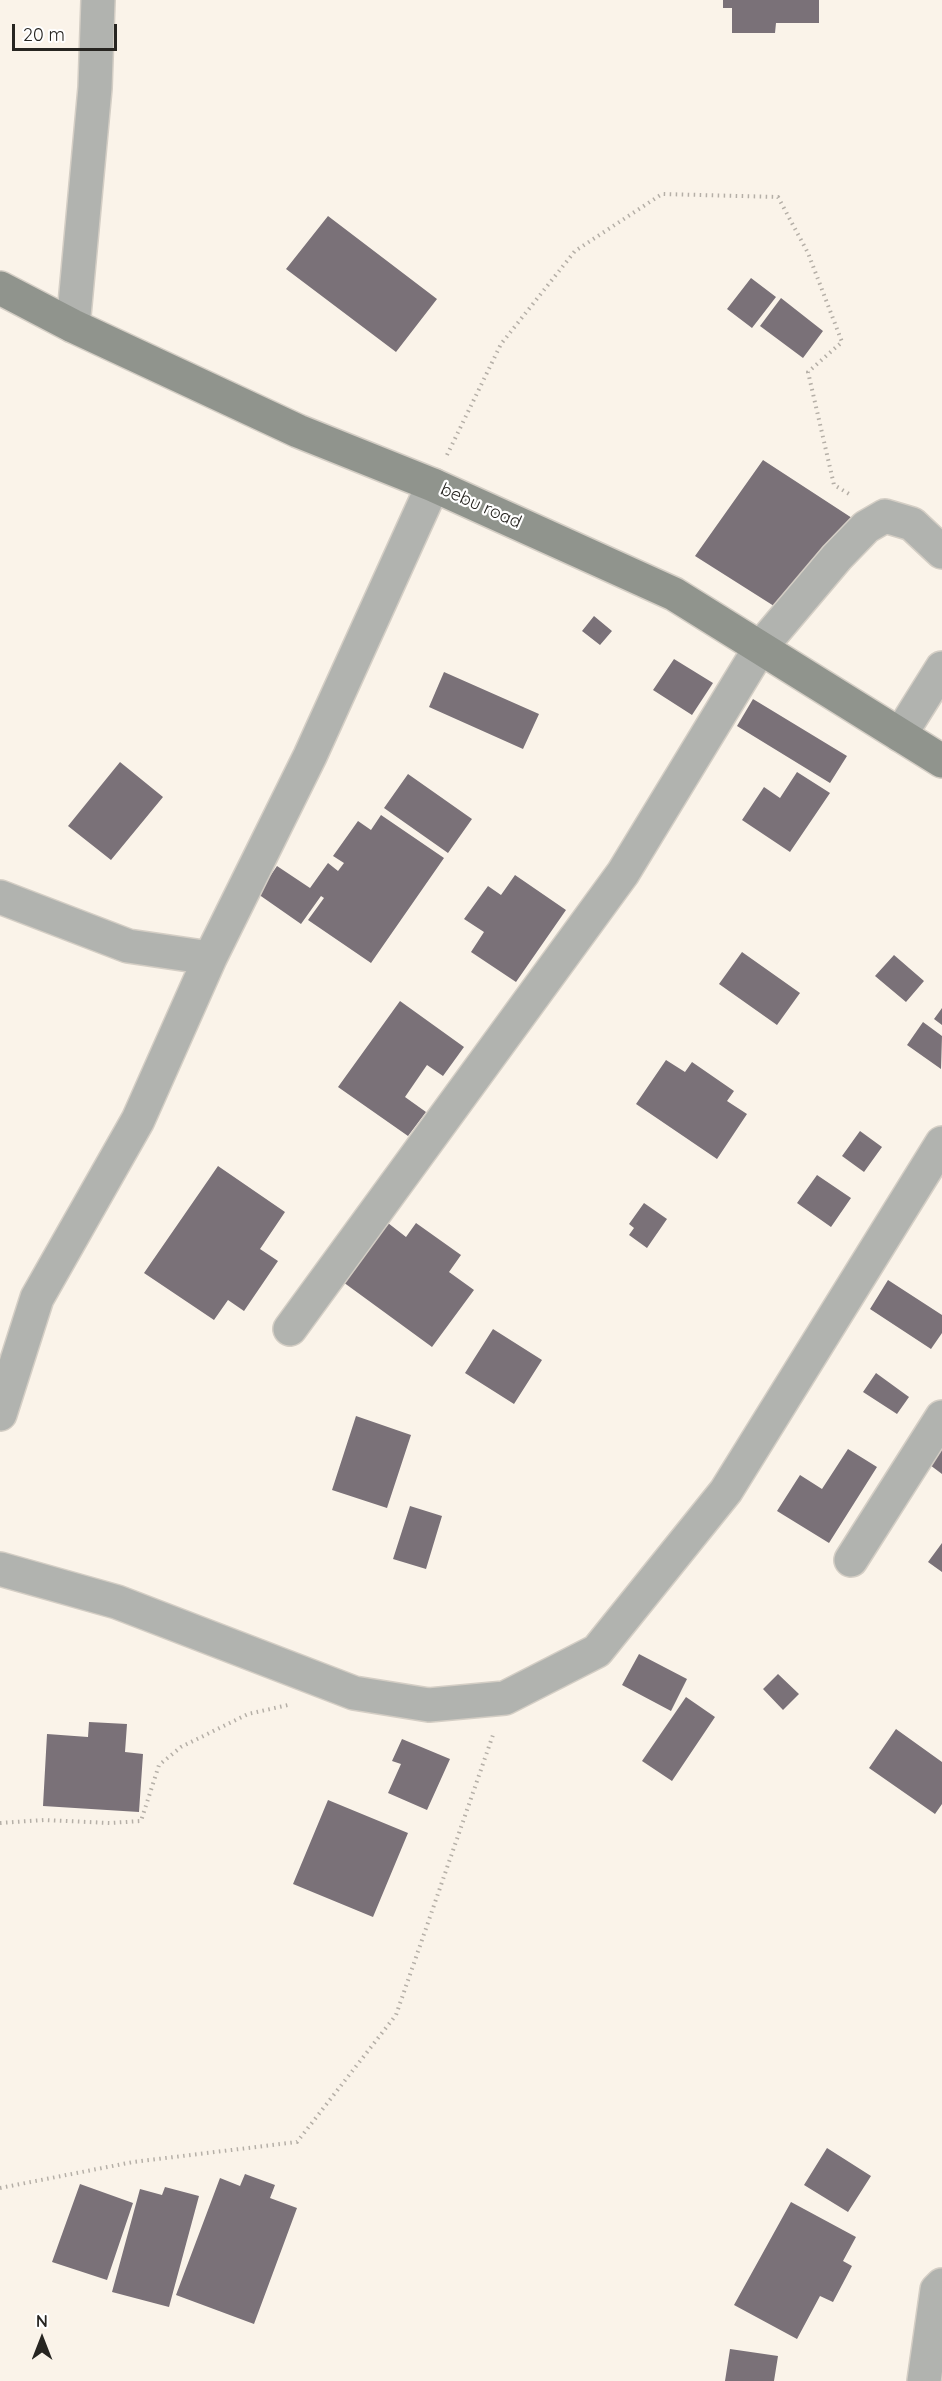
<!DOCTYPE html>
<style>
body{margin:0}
#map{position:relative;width:942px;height:2381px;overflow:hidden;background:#faf3e9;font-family:Quicksand,sans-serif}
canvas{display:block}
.north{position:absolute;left:12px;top:2309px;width:60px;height:60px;-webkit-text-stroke:4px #fff;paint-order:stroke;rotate:0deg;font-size:16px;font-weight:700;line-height:24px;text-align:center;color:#272521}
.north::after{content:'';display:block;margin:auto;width:21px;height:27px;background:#272521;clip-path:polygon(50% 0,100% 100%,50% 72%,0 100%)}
.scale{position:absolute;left:12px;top:24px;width:105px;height:27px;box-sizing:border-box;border:3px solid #272521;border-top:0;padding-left:8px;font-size:18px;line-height:21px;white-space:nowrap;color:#272521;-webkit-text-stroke:4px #fff;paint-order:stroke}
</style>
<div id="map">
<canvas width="942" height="2381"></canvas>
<div class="north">N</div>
<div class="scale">20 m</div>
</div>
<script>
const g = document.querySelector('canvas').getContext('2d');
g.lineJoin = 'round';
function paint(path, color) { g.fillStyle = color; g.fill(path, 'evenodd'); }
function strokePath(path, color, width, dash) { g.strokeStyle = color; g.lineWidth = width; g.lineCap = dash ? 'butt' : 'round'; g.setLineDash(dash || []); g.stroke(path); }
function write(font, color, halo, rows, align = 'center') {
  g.font = font + ' Quicksand,sans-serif'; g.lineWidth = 4.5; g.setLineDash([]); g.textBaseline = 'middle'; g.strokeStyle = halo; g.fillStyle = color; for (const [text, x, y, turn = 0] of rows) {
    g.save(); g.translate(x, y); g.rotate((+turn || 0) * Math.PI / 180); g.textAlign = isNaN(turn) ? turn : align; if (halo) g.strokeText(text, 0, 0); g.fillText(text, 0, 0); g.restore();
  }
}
paint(new Path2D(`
 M 723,0 L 819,0 L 819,23 L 776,23 L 775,33 L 732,33 L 732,8 L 723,8 Z
 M 328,216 L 437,299 L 396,352 L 286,269 Z
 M 751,278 L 776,297 L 752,328 L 727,309 Z
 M 781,298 L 823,331 L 803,358 L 760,326 Z
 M 763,460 L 852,518 L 785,613 L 695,556 Z
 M 594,616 L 612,631 L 600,645 L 582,631 Z
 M 674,659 L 713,683 L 692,715 L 653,690 Z
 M 444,672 L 539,714 L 523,749 L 429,707 Z
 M 753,699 L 847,756 L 830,783 L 737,726 Z
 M 120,762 L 163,797 L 111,860 L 68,826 Z
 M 797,772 L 830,793 L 790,852 L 742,820 L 764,787 L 780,798 Z
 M 408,774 L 472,819 L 448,853 L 384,808 Z
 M 381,815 L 444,858 L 371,963 L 308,920 L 324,898 L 321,896 L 301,924 L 258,894 L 277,866 L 310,888 L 328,863 L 338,871 L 344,863 L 333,856 L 358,821 L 371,830 Z
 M 515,875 L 566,910 L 516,982 L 471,952 L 484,932 L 464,919 L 488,886 L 501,895 Z
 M 742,952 L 800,993 L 777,1025 L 719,984 Z
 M 894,955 L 924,981 L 906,1002 L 875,976 Z
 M 400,1001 L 464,1047 L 443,1076 L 427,1065 L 405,1097 L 426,1112 L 408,1136 L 338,1087 Z
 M 942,1008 L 942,1025 L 934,1019 Z
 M 923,1022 L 942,1036 L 941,1069 L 907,1045 Z
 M 666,1060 L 685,1072 L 692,1062 L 734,1091 L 727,1101 L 747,1114 L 717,1159 L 636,1104 Z
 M 860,1131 L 882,1147 L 864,1172 L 842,1156 Z
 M 218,1166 L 285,1212 L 260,1249 L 278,1261 L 244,1311 L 228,1300 L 214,1320 L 144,1273 Z
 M 817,1175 L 851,1198 L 831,1227 L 797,1203 Z
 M 644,1203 L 667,1219 L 647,1248 L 629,1235 L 634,1228 L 629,1224 Z
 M 388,1223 L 406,1237 L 416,1223 L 461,1255 L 449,1272 L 474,1290 L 432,1347 L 343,1282 Z
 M 888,1280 L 942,1315 L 942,1333 L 931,1349 L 870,1309 Z
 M 493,1329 L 542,1360 L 514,1404 L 465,1373 Z
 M 876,1373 L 909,1397 L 897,1414 L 863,1392 Z
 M 356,1416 L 411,1435 L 387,1508 L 332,1490 Z
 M 942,1441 L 942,1474 L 926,1462 Z
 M 848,1449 L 877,1467 L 829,1543 L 777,1511 L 800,1475 L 822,1489 Z
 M 410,1506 L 442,1516 L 426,1569 L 393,1559 Z
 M 942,1543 L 942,1572 L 928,1562 Z
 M 639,1654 L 687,1679 L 671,1711 L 622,1685 Z
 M 778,1674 L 799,1694 L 783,1710 L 763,1689 Z
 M 686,1697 L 715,1717 L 672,1781 L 642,1761 Z
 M 89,1722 L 127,1724 L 125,1752 L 143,1754 L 139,1812 L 43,1806 L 47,1734 L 88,1737 Z
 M 896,1729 L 942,1762 L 942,1804 L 935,1814 L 869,1768 Z
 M 402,1739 L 450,1759 L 427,1810 L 388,1793 L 401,1764 L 392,1761 Z
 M 328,1800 L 408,1833 L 373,1917 L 293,1884 Z
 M 827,2148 L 871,2176 L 848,2212 L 804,2185 Z
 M 245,2174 L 275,2185 L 270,2198 L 297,2208 L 254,2324 L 176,2295 L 220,2178 L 240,2186 Z
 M 80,2184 L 133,2203 L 107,2280 L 52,2262 Z
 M 165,2187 L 199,2196 L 169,2307 L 112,2292 L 140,2189 L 162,2195 Z
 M 791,2202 L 856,2237 L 843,2261 L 852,2266 L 833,2302 L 820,2296 L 797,2339 L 734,2305 Z
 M 730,2349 L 778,2356 L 774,2381 L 725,2381 Z`), '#7a7178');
const street = new Path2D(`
 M 73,326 L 95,88 L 98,0
 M 900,735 L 942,668
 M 0,897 L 128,946 L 210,958
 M 290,1329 L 623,873 L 760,648 L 837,557 L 866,527 L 885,516 L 912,524 L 942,552
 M 0,1414 L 37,1298 L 138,1120 L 210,958 L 310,756 L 433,485
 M 851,1560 L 942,1417
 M 0,1569 L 117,1602 L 354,1693 L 429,1705 L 505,1698 L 597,1651 L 726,1491 L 942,1143
 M 924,2381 L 937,2290 L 942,2285`);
const secondary = new Path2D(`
 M 0,288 L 73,326 L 298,431 L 433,485 L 674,594 L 942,761`);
strokePath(street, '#d4cec5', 36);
strokePath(secondary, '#d4cec5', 36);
strokePath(new Path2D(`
 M 447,455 L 501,344 L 575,251 L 662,194 L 778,197 L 808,253 L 842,342 L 808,372 L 834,485 L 851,495
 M 0,1823 L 44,1820 L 110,1823 L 141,1821 L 159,1765 L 181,1747 L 248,1714 L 288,1705
 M 0,2188 L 133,2162 L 297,2142 L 396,2015 L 494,1732`), '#b5afa7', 4, [1.5, 4.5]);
strokePath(street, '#b1b3af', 33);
strokePath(secondary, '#90948d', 33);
write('18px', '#272521', '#fff', [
 ["bebu road",481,506,24]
]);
</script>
